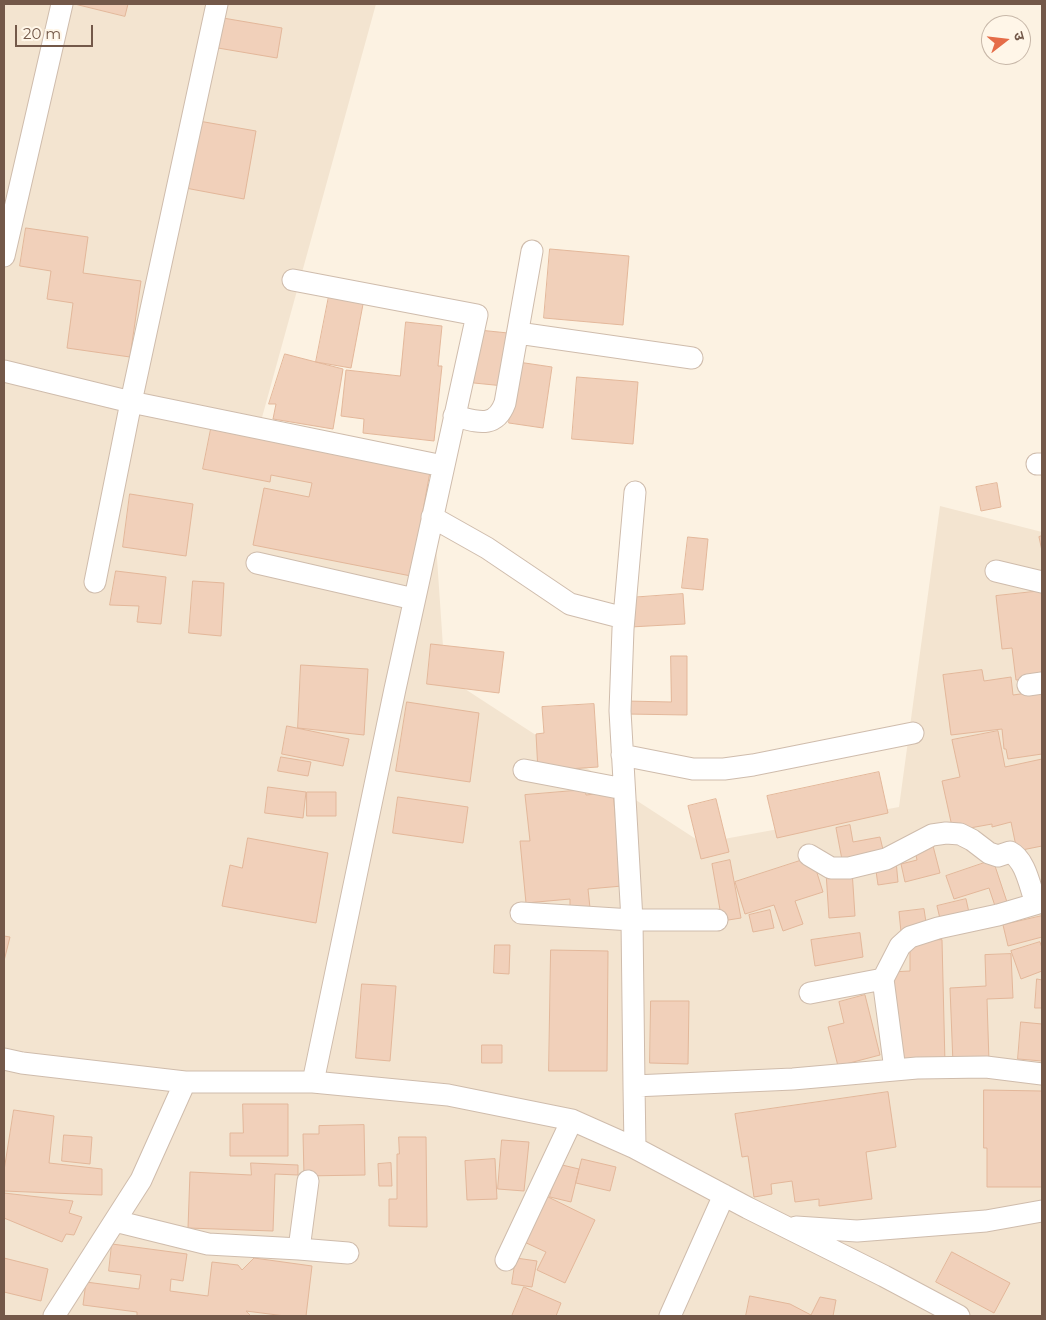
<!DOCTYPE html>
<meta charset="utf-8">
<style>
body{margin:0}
#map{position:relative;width:1046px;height:1320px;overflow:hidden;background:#fcf2e2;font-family:Montserrat,"Noto Sans Devanagari",sans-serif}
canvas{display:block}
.frame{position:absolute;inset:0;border:5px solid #735849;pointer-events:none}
.north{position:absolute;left:981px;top:15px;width:50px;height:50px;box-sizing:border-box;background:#fff6e8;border:1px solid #c7b7a8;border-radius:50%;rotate:74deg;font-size:14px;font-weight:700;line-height:20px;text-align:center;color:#735849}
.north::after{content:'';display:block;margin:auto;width:18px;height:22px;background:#e56c48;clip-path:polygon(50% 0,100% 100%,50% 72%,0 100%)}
.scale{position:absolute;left:15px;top:25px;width:78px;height:22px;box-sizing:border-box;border:2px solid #735849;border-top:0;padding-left:6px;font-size:15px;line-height:18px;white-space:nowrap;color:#735849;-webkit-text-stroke:4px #fff6e8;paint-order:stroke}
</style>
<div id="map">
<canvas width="1046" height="1320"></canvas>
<div class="frame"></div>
<div class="north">उ</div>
<div class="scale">20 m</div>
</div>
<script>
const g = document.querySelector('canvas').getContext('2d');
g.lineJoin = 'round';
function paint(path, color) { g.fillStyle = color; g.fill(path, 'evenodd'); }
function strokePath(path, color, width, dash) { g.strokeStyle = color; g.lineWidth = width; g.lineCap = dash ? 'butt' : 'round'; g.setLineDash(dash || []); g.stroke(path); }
paint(new Path2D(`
 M 4,4 L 376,4 L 258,432 L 432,485 L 445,676 L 702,843 L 899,807 L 940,506 L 1042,532 L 1042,1316 L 4,1316 Z`), '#f3e4d0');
const building = new Path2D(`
 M 75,4 L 128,4 L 125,16 Z
 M 217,17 L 282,28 L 277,58 L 212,47 Z
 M 193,120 L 256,131 L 244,199 L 180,187 Z
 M 26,228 L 88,237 L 83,273 L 141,281 L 130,357 L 67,348 L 73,303 L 47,299 L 51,271 L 20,266 Z
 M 550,249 L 629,256 L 623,325 L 544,318 Z
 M 330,291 L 364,299 L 351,368 L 316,362 Z
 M 406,322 L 442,326 L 438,366 L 442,366 L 434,441 L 363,433 L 364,419 L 341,416 L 346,370 L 400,376 Z
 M 479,330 L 508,333 L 504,386 L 474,383 Z
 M 285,354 L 343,369 L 333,429 L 273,419 L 276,404 L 269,404 Z
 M 518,362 L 552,367 L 543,428 L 509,423 Z
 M 577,377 L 638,382 L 633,444 L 572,439 Z
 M 211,429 L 430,472 L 411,576 L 253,545 L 264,488 L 309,497 L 312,483 L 271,475 L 270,482 L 203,469 Z
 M 997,483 L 1001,507 L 981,511 L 976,487 Z
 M 130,494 L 193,504 L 186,556 L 123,547 Z
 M 1042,536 L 1042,551 L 1039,537 Z
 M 688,537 L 708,539 L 703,590 L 682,588 Z
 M 116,571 L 166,577 L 161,624 L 137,622 L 139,606 L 110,605 Z
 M 193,581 L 224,583 L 221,636 L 189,633 Z
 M 1042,591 L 1042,677 L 1016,680 L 1012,648 L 1002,649 L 996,596 Z
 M 683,594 L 685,624 L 630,627 L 628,598 Z
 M 431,644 L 504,652 L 499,693 L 427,684 Z
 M 671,656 L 687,656 L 687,715 L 626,714 L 626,701 L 671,702 Z
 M 301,665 L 368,669 L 364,735 L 298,728 Z
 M 982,670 L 984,681 L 1011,677 L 1013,695 L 1042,691 L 1042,754 L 1008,759 L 1006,749 L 1004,749 L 1002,729 L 951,735 L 943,675 Z
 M 407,702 L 479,713 L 470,782 L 396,771 Z
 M 594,704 L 598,767 L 538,771 L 536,734 L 544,733 L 542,707 Z
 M 287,726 L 349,739 L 343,766 L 282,754 Z
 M 998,731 L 1005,767 L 1042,759 L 1042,846 L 1017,851 L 1011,822 L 992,827 L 992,824 L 953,831 L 942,781 L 960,777 L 952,740 Z
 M 281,757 L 311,762 L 308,776 L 278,771 Z
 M 879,772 L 888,813 L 777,838 L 767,796 Z
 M 268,787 L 306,792 L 303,818 L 265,813 Z
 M 585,790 L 586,795 L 613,792 L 622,886 L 588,889 L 590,908 L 570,910 L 570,899 L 526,903 L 520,841 L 530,841 L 525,795 Z
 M 307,792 L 336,792 L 336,816 L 307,816 Z
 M 398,797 L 468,807 L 463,843 L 393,833 Z
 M 716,799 L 729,852 L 701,859 L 688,806 Z
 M 850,825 L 853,842 L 880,837 L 885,858 L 843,865 L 836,828 Z
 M 248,838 L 328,853 L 316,923 L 222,906 L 230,865 L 242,868 Z
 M 932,842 L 940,873 L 905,882 L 901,864 L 917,860 L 914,846 Z
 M 812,857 L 823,892 L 795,901 L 803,924 L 783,931 L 774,905 L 745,914 L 735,882 Z
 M 730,860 L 741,918 L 722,921 L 712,864 Z
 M 993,860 L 1009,908 L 997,912 L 989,888 L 954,899 L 946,876 Z
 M 896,861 L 898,882 L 878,885 L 875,864 Z
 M 852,870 L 855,916 L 829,918 L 826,872 Z
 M 966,899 L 970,917 L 941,923 L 937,906 Z
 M 924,909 L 927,929 L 901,932 L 899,912 Z
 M 770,910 L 774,928 L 753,932 L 749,915 Z
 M 1042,916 L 1042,937 L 1008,946 L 1003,925 Z
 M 860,933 L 863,957 L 815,966 L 811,940 Z
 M 4,936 L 10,937 L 4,961 Z
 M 942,940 L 945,1064 L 897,1065 L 891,972 L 910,971 L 910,941 Z
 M 1040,942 L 1042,948 L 1042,971 L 1021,979 L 1011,951 Z
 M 495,945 L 510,945 L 509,974 L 494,973 Z
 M 551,950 L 608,951 L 607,1071 L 549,1071 Z
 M 1011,954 L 1013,998 L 987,999 L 989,1062 L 953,1064 L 950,988 L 986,986 L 985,955 Z
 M 1037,979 L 1042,980 L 1042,1008 L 1035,1008 Z
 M 362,984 L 396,986 L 390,1061 L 356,1058 Z
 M 865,995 L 880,1055 L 838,1066 L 828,1027 L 844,1023 L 839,1002 Z
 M 651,1001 L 689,1001 L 688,1064 L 650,1063 Z
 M 1021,1022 L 1042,1024 L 1042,1061 L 1018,1059 Z
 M 482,1045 L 502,1045 L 502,1063 L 482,1063 Z
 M 984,1090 L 1042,1091 L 1042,1187 L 987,1187 L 987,1148 L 984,1148 Z
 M 888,1092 L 896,1147 L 866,1152 L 872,1199 L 819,1206 L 819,1199 L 795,1202 L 792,1181 L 771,1184 L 772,1194 L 754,1197 L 748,1156 L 742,1157 L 735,1114 Z
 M 243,1104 L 288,1104 L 288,1156 L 230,1156 L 230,1133 L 243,1133 Z
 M 14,1110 L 54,1116 L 49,1163 L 102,1169 L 102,1195 L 4,1191 L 4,1171 Z
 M 364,1125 L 365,1175 L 304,1176 L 303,1134 L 319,1134 L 319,1126 Z
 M 64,1135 L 92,1137 L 90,1164 L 62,1161 Z
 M 399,1137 L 426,1137 L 427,1227 L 389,1226 L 389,1199 L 397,1199 L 397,1154 L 399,1154 Z
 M 502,1140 L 529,1142 L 524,1191 L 498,1189 Z
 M 495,1159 L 497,1199 L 467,1200 L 465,1161 Z
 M 582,1159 L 616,1167 L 610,1191 L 576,1183 Z
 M 251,1163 L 298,1165 L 298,1175 L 275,1174 L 273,1231 L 188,1228 L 190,1172 L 251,1175 Z
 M 391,1163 L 392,1186 L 379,1186 L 378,1164 Z
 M 558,1164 L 579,1169 L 571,1202 L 550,1197 Z
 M 4,1193 L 73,1201 L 69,1213 L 82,1217 L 74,1235 L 66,1234 L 62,1242 L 4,1218 Z
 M 544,1195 L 595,1220 L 565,1283 L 537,1270 L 546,1252 L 522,1241 Z
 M 112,1244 L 187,1254 L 183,1281 L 171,1279 L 170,1291 L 208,1296 L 212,1262 L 238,1265 L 242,1270 L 254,1258 L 312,1266 L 306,1316 L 285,1316 L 246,1311 L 251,1316 L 137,1316 L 137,1312 L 83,1305 L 86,1282 L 139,1289 L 141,1275 L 109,1271 Z
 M 952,1252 L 1010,1283 L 994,1313 L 936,1282 Z
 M 4,1258 L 48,1269 L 41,1301 L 4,1292 Z
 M 516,1258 L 537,1261 L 532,1287 L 512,1284 Z
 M 524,1287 L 561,1303 L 556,1316 L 512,1316 Z
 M 750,1296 L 790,1304 L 811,1315 L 820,1297 L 836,1300 L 833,1316 L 834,1316 L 746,1316 Z`);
paint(building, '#f1d0ba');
strokePath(building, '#e3b79a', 1);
const minor = new Path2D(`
 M 4,256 L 62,4
 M 293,280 L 477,315 L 395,689 L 313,1082
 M 518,333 L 692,358
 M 4,371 L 131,402 L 217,4
 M 454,416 C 476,421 495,430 505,403 L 532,251
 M 1037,464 L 1042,464
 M 635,492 L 623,629 L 620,711 L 632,920 L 634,1086 L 793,1079 L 917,1068 L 986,1067 L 1042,1074
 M 432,517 L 487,548 L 570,604 L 624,618
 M 257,563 L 414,599
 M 996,571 L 1042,582
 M 95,582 L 131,402 L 443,466
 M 1028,685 L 1042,683
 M 622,755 L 693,769 L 724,769 L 753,765 L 913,733
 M 524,770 L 624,789
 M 809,855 L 831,868 L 849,868 L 886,859 L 932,835 L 946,833 L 960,834 L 972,840 L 989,853 L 998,856 L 1010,852 C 1026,860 1030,888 1036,903
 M 521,913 L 632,920 L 717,920
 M 810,993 L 883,979
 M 4,1059 L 22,1063 L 185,1082 L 313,1082 L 448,1095 L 572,1120 L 635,1148 L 748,1208 L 884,1276 L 959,1316
 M 895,1070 L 883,979 L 900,946 L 910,937 L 938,928 L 998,915 L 1042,902
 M 634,1086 L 635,1148
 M 115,1221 L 208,1244 L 299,1249 L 348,1253
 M 796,1227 L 857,1231 L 986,1221 L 1042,1211
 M 299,1249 L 308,1181
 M 506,1260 L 572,1120
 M 54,1316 L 141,1180 L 185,1082
 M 670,1316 L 724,1195`);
strokePath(minor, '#cfbcac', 23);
strokePath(minor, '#fff', 21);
</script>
